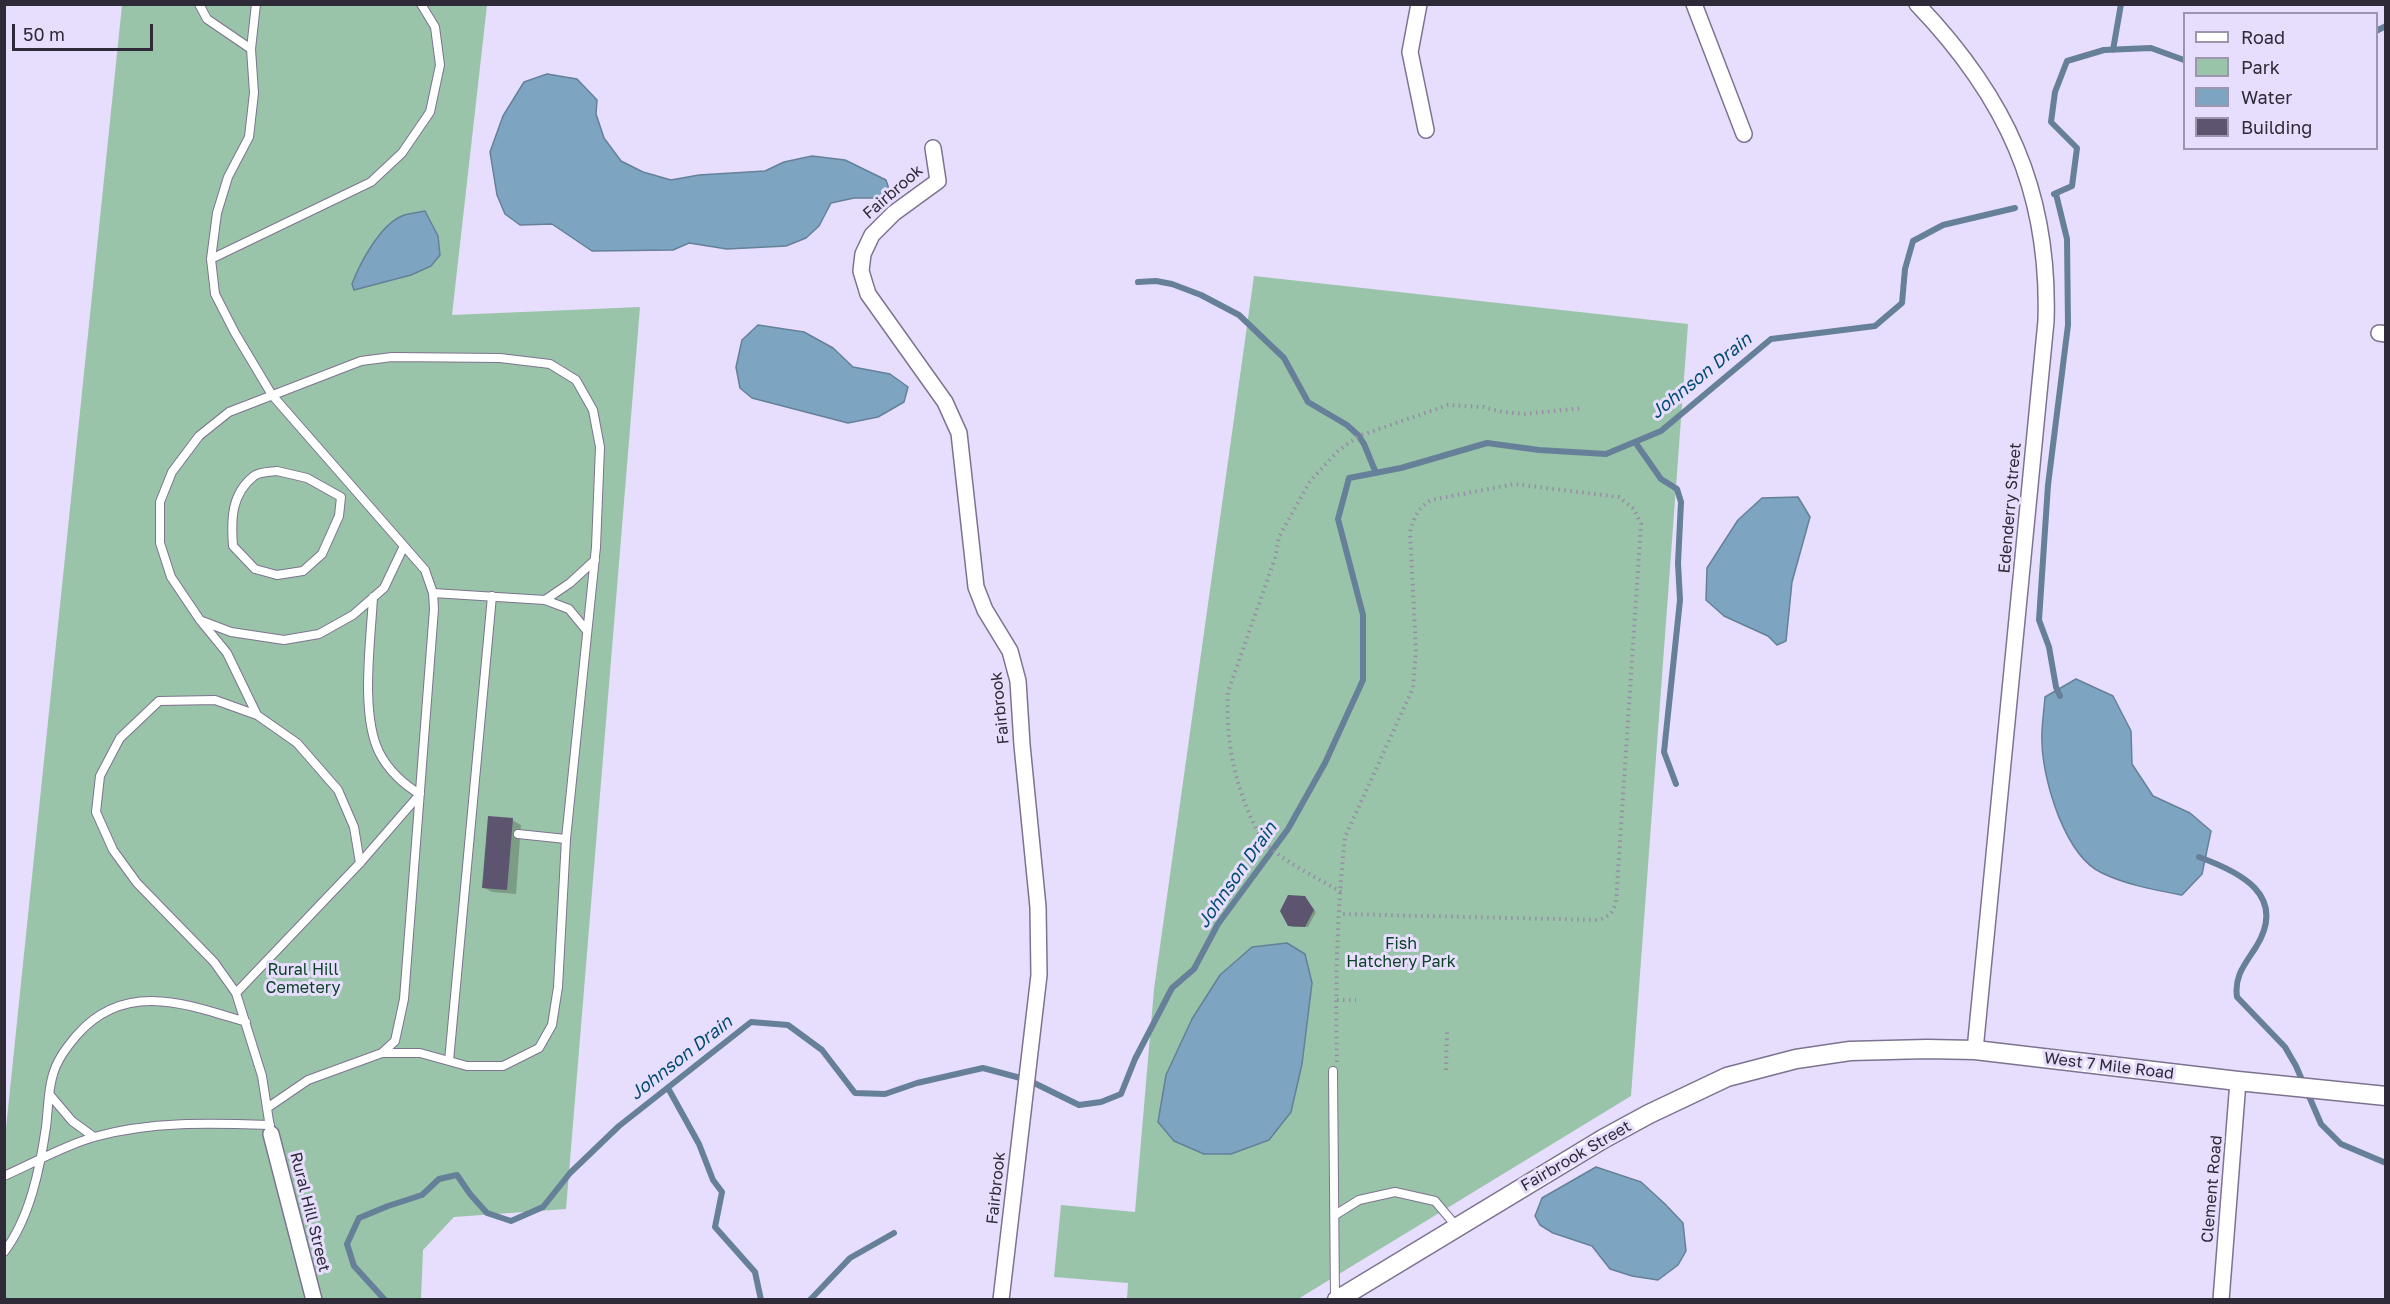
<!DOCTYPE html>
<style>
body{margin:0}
#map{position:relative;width:2390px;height:1304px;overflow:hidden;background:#e7ddfd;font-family:"Golos Text",sans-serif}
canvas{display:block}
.frame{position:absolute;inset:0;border:6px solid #2e2a37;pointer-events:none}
.legend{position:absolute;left:2183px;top:12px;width:195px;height:138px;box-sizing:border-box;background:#e7ddfd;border:2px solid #9d95ae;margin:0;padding:8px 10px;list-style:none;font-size:18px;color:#2e2a37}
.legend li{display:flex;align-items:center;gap:12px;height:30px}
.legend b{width:30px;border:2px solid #9d95ae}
.scale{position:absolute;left:12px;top:24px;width:141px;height:27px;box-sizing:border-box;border:3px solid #2e2a37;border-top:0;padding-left:8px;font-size:18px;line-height:21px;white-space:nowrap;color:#2e2a37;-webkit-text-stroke:4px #e7ddfd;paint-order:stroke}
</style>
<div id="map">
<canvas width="2390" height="1304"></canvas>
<div class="frame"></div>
<ul class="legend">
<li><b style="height:8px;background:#fff"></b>Road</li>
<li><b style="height:16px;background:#9ac4a9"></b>Park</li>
<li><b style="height:16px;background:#7da5c2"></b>Water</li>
<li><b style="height:16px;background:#5d546f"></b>Building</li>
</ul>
<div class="scale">50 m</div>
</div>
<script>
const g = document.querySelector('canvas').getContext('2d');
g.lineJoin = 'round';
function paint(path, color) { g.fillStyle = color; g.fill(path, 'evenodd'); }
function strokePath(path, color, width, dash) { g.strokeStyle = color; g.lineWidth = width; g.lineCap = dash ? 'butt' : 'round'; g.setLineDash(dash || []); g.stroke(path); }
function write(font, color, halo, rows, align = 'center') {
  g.font = font + ' "Golos Text",sans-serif'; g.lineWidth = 6; g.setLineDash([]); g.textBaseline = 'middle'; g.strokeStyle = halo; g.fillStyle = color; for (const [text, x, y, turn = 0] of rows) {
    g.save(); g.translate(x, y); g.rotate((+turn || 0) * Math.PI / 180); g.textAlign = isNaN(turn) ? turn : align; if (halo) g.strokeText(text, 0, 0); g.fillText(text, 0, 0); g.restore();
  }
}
paint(new Path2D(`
 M 122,5 L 487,5 L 452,315 L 640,307 L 566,1209 L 454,1217 L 423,1250 L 421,1299 L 5,1299 L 5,1138 Z
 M 1254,276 L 1688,324 L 1631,1096 L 1298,1299 L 1127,1299 L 1128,1283 L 1054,1277 L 1061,1205 L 1135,1212 L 1154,989 Z`), '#9ac4a9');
const water = new Path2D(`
 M 547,74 L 577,79 L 597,100 L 596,114 L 604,138 L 621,161 L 643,172 L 671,180 L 699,175 L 765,171 L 784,162 L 812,156 L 845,160 L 886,180 L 889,189 L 877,198 L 854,198 L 831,203 L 819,226 L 806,238 L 786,246 L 727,249 L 689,243 L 673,250 L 592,251 L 552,224 L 520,225 L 505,214 L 497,195 L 490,152 L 503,116 L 524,82 Z
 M 425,211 L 438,236 L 440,255 L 431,266 L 411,275 L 354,290 L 352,284 C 360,263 380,225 402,216 C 409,213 418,213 425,211 Z
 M 758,325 L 804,332 L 833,348 L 853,367 L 890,374 L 908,387 L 904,402 L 878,417 L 848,423 L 752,398 L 740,388 L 736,367 L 742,340 Z
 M 1798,497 L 1810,517 L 1792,582 L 1786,641 L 1777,645 L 1768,636 L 1724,616 L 1706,600 L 1707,568 L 1738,520 L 1762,498 Z
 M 2076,679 L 2113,696 L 2131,731 L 2132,764 L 2153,796 L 2190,813 L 2211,831 L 2202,874 L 2182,895 C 2155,890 2127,885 2102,873 C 2065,856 2043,781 2042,743 C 2041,728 2044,712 2045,697 Z
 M 1287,943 L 1305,954 L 1312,983 L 1302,1064 L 1291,1112 L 1269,1140 L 1231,1154 L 1204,1154 L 1174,1141 L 1158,1122 L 1166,1075 L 1192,1019 L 1220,975 L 1252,947 Z
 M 1596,1167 L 1641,1182 L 1665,1204 L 1683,1223 L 1686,1251 L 1678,1265 L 1658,1280 L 1632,1276 L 1610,1269 L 1592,1246 L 1553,1233 L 1540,1225 L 1535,1216 L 1542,1198 Z`);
paint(water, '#7da5c2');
strokePath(water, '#658098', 1.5);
paint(new Path2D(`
 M 512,820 L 521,825 L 516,894 L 492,892 L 483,887 Z
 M 1305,897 L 1316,912 L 1308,927 L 1292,927 L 1289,925 Z`), '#0003');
strokePath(new Path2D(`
 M 2376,31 L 2386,26
 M 2113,50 L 2121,4
 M 2054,194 L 2072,186 L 2077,148 L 2051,122 L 2055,92 L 2067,61 L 2104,50 L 2151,48 L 2184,60
 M 2056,194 L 2067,239 L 2068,325 L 2048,485 L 2039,620 L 2049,647 L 2056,687 L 2060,696
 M 1138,282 L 1156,281 L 1172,284 L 1201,295 L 1239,315 L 1284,358 L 1308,402 L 1347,425 L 1358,435 L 1364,444 L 1376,473
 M 1635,442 L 1661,479 L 1677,489 L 1681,502 L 1678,563 L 1680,600 L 1664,752 L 1676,784
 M 2199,857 C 2240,872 2288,895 2256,947 C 2245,964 2234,976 2237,997 L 2285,1047 L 2296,1066 L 2321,1124 L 2341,1144 L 2386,1163
 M 668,1088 L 699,1144 L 713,1180 L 722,1192 L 715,1227 L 755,1272 L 761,1300
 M 385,1300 L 354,1266 L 347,1244 L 359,1218 L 388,1206 L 422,1195 L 439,1179 L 457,1175 L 470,1194 L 487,1213 L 511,1221 L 543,1207 L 570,1173 L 619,1126 L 751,1022 L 788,1025 L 822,1050 L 855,1093 L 885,1094 L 917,1083 L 983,1068 L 1028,1080 L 1079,1105 L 1101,1102 L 1121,1094 L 1135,1059 L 1172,988 L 1194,969 L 1218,924 L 1288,829 L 1325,763 L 1363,680 L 1363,615 L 1338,519 L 1349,478 L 1401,468 L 1487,443 L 1539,450 L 1606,454 L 1661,431 L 1771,339 L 1875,326 L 1902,303 L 1905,269 L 1913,241 L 1943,225 L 2015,208
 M 810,1300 L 850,1258 L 894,1233`), '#658098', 6);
paint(new Path2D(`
 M 488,816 L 513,818 L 507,890 L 482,888 Z
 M 1288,895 L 1305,896 L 1314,910 L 1305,927 L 1288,926 L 1280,911 Z`), '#5d546f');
const service = new Path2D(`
 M 199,4 L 207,19 L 251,49
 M 256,4 L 251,49 L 254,93 L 249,137 L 228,177 L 217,213 L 211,259 L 215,294 L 235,333 L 272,395 L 425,570 L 433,593 L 434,609 L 404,999 L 395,1041 L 382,1053
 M 211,259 L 371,182 L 402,153 L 430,112 L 440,65 L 435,27 L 421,4
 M 277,471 L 307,478 L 341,497 L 339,516 L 322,554 L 303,571 L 277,575 L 255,569 L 233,546 C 231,520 231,494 254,476 C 259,472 270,472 277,471 Z
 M 433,593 L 545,600 L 569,609 L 587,631
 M 545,600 L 570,583 L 595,560
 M 202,621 L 231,632 L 284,640 L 319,634 L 353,615 L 384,588 L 404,546
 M 257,715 L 227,653 L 200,620 L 171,577 L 160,543 L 160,502 L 172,472 L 199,436 L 229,412 L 361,361 L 392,357 L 500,358 L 550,364 L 576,380 L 593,410 L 600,447 L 596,547 L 566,839 L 558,987 L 552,1025 L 539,1048 L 503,1066 L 467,1066 L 420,1053 L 382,1053 L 308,1080 L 267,1108
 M 518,834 L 566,839
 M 236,993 L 360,863 L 420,794 C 404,785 388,770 379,752 C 360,713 371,640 373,597
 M 449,1061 L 492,596
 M 1333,1071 L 1335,1300
 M 50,1095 L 72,1121 L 94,1137
 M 271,1134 L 262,1076 L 236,993 L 214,962 L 137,883 L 113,850 L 96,812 L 100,776 L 120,738 L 159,701 L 215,700 L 257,715 L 297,743 L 338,790 L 354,827 L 360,863
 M 4,1176 C 34,1163 63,1146 94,1137 C 151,1121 211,1123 270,1125
 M 1335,1215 L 1359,1200 L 1395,1192 L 1435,1201 L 1457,1227
 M 4,1252 C 30,1218 40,1168 46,1127 C 48,1111 48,1093 52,1078 C 56,1061 66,1048 77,1035 C 125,980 187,1004 246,1022`);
const minor = new Path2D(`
 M 1419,4 L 1410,52 L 1426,130
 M 1694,4 L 1744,134
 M 1917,4 C 2006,97 2050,191 2046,321 L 1975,1050
 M 933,148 L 938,181 L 894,213 L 872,235 L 863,254 L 861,271 L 868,294 L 945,402 L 959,433 L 976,587 L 985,610 L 1010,651 L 1018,681 L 1022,745 L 1038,907 L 1039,975 L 1001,1300
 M 2379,333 L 2386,334
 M 271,1134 L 314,1300
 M 2221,1300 L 2238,1081`);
const tertiary = new Path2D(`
 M 1337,1300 L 1603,1139 L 1649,1114 L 1727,1077 L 1796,1059 L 1850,1051 L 1927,1049 L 1975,1050 L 2238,1081 L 2386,1096`);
strokePath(service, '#7d7390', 10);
strokePath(minor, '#7d7390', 18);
strokePath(tertiary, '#7d7390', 21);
strokePath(new Path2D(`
 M 1341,892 C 1316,877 1285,863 1264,842 C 1259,836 1256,828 1253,822 C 1234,782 1225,736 1228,692 L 1275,558 L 1279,537 L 1310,481 L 1339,450 L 1359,436 L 1448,405 L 1483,407 L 1503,412 L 1524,414 L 1582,408
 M 1337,1000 L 1356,1000
 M 1337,1062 C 1335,989 1337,909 1345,837 L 1413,688 L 1416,650 L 1410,532 C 1414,517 1418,508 1431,500 L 1514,484 L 1619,497 L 1634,509 L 1641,524 L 1616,902 C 1613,913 1609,917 1597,920 L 1340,914
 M 1446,1070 L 1447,1031`), '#958ea6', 4, [1.5, 4.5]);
strokePath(service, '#fff', 8);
strokePath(minor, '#fff', 15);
strokePath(tertiary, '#fff', 18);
write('16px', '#2e2a37', '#e7ddfd', [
 ["Fairbrook",893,192,-41],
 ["Edenderry Street",2010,508,-85],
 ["Fairbrook",1000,708,-96],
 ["West 7 Mile Road",2109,1066,7],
 ["Fairbrook Street",1576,1156,-30],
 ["Fairbrook",996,1188,-84],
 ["Clement Road",2212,1189,-85],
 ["Rural Hill Street",310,1212,76]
]);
write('16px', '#0c4226', '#e7ddfd', [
 ["Fish",1401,944],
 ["Hatchery Park",1401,962],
 ["Rural Hill",303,970],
 ["Cemetery",303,988]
]);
write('italic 18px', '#004b71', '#e7ddfd', [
 ["Johnson Drain",1701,376,-39],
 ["Johnson Drain",1237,875,-55],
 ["Johnson Drain",681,1058,-38]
]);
</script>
